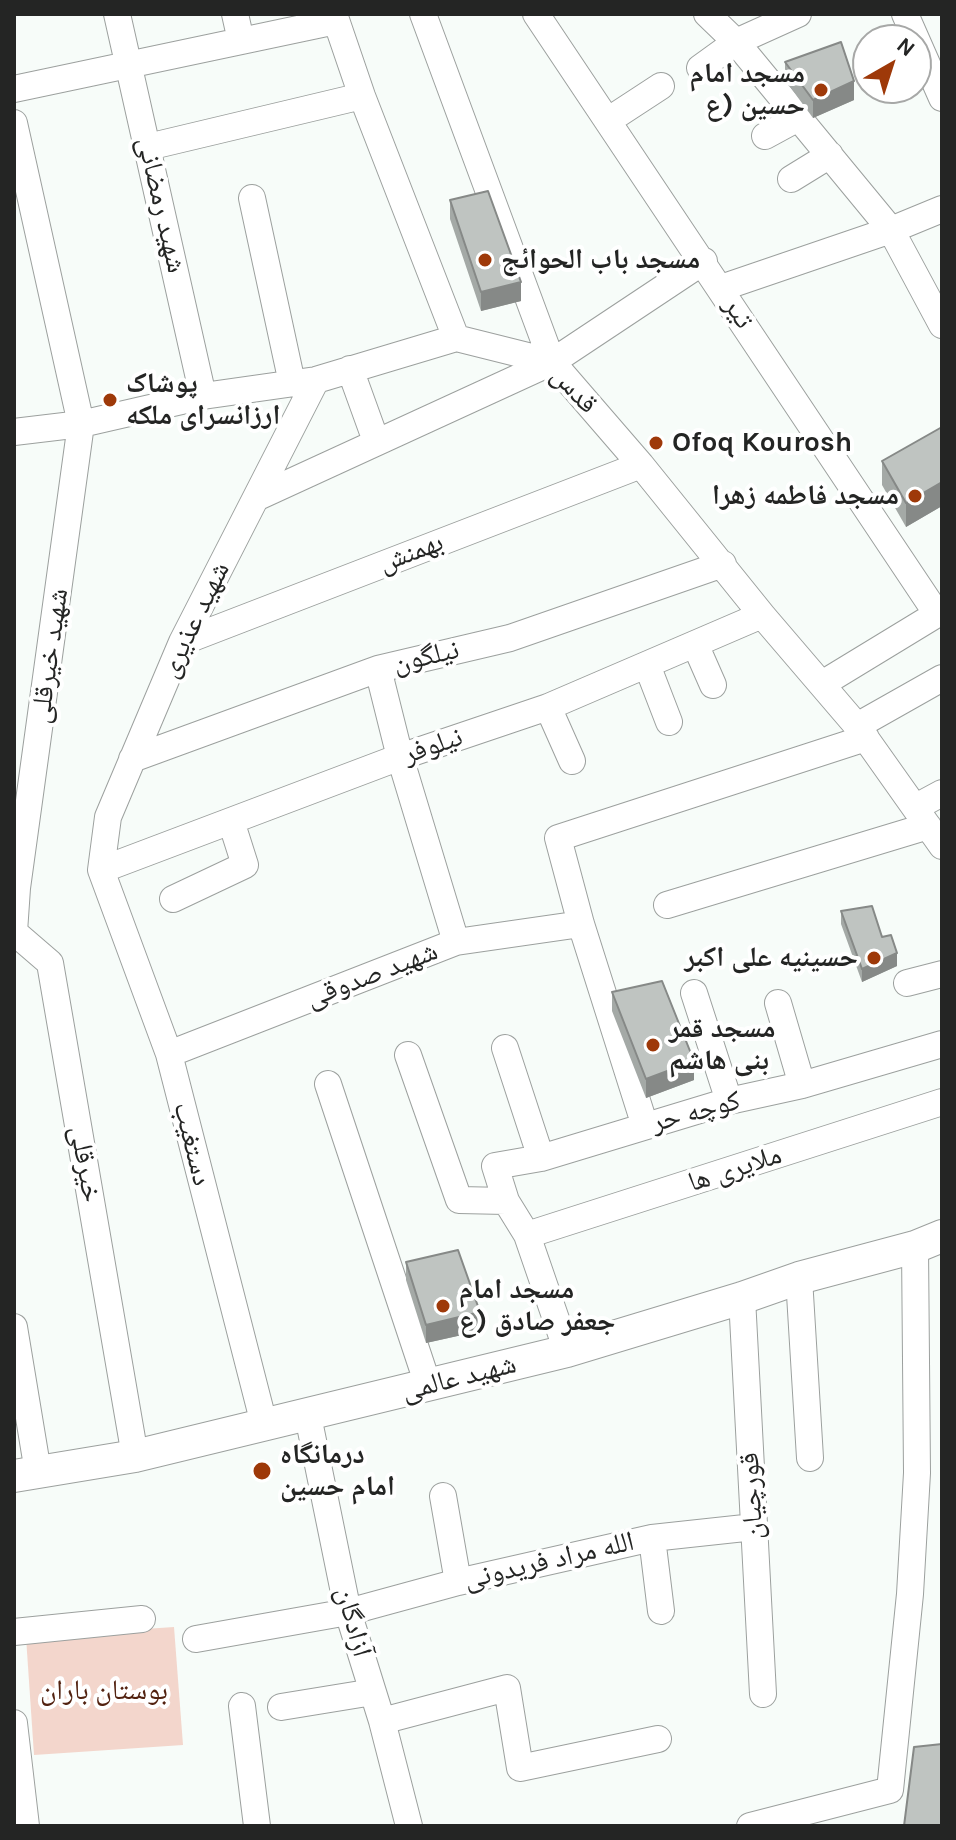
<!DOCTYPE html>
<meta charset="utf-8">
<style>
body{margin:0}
#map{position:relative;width:956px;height:1840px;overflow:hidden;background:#f7fcf9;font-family:Karla,sans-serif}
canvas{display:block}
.frame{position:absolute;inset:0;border:16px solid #242524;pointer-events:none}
.north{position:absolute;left:852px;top:24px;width:80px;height:80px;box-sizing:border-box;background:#fff;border:2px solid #a7a8a7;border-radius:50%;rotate:39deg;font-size:22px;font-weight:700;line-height:32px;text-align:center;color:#242524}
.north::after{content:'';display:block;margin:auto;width:28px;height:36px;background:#9e3909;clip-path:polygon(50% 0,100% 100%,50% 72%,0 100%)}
</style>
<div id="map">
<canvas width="956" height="1840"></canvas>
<div class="frame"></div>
<div class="north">N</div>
</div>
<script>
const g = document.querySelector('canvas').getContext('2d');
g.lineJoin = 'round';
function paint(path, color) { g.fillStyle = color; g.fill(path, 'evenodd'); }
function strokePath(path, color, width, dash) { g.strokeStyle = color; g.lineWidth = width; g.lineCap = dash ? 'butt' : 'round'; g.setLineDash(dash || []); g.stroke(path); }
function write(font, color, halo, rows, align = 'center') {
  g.font = font + ' Karla,"Noto Naskh Arabic",sans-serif'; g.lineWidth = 8; g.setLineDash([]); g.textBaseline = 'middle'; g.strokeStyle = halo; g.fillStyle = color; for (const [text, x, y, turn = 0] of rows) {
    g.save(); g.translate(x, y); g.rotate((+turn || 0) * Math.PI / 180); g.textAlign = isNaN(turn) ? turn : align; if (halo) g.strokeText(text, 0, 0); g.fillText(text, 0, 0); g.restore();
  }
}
paint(new Path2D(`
 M 174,1627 L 183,1745 L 34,1755 L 26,1637 Z`), '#f3d6cc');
const minor = new Path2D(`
 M 117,14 L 203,396
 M 235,14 L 241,41
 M 334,14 L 362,96 L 456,338
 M 423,14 L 552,362
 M 536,14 L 937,614 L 822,684
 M 707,14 L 736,42 L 891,230 L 942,325
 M 905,14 L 942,98
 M 700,68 L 736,42 L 798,14
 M 14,89 L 336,21
 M 609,120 L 661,86
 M 14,123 L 81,424 L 17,888 L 14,932 L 50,963 L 135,1456
 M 765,136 L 800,117
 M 148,147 L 362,96
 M 791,179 L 830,155
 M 252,198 L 292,383
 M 721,288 L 891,230 L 942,209
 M 350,369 L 376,441
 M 14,432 L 81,424 L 203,396 L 316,380 L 456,338 L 552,362 L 641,465 L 762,615 L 857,726 L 942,846
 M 258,497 L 552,362 L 704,261
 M 182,642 L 641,465
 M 695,644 L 713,685
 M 647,665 L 669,722
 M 378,669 L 400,757 L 456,942
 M 548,707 L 572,761
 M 857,726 L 942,678
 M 132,759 L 378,669 L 510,638 L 723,564
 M 916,807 L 942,793
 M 101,870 L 400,757 L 548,707 L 762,615
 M 173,899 L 245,865 L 231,821
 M 667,905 L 928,826
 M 907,983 L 942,974
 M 694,993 L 729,1101
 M 778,1003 L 802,1085
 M 505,1048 L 541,1158
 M 169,1054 L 456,942 L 581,924
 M 408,1055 L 459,1200 L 506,1201
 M 328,1084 L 428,1385
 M 645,1126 L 581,924 L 558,838 L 866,738
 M 527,1235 L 942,1102
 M 799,1278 L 810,1458
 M 742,1298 L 763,1694
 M 14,1327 L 38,1472
 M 567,1351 L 527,1235 L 506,1201 L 495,1166 L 541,1158 L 729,1101 L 802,1085 L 942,1044
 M 308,1416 L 348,1612 L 382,1721 L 409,1826
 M 264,1424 L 169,1054 L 101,870 L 108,817 L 182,642 L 316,380
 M 443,1496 L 458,1582
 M 652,1538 L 661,1611
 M 14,1632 L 142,1619
 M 196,1639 L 348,1612 L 458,1582 L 652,1538 L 754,1527
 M 242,1706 L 257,1826
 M 281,1707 L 373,1692
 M 382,1721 L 507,1688 L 520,1768 L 658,1739
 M 14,1723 L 26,1826
 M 750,1826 L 890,1790 L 910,1594 L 917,1473 L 915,1247`);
const major = new Path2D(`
 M 14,1476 L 135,1456 L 567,1351 L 742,1298 L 799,1278 L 915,1247 L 942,1236`);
strokePath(minor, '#9ca09e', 28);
strokePath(major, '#9ca09e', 34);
strokePath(minor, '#fff', 26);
strokePath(major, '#fff', 32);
paint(new Path2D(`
 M 785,62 L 854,100 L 813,118 L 785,80 Z
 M 450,200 L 521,301 L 481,311 L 450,219 Z
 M 942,427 L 942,506 L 906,527 L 882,485 L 882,461 Z
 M 841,911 L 882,937 L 897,966 L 862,982 L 841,924 Z
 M 612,992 L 694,1080 L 646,1098 L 612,1011 Z
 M 406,1262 L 480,1331 L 426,1343 L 406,1280 Z`), '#a4a9a6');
paint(new Path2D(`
 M 854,81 L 854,100 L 813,118 L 813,100 Z
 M 521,282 L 521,301 L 481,311 L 481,292 Z
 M 942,482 L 942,506 L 906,527 L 906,503 Z
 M 897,953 L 897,966 L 862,982 L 862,969 Z
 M 694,1061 L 694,1080 L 646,1098 L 646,1079 Z
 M 480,1312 L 480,1331 L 426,1343 L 426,1325 Z`), '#868987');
const building = new Path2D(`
 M 841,42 L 854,81 L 813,100 L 785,62 Z
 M 488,191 L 521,282 L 481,292 L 450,200 Z
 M 942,427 L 942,482 L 906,503 L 882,461 Z
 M 872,906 L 882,937 L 891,935 L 897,953 L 862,969 L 841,911 Z
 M 662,981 L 694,1061 L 646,1079 L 612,992 Z
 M 458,1250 L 480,1312 L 426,1325 L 406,1262 Z
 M 942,1744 L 942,1826 L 904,1826 L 914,1747 Z`);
paint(building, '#bfc4c1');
strokePath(building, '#868987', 2);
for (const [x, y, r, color] of [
 [821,90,8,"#9e3909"],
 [485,260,8,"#9e3909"],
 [110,400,8,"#9e3909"],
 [656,443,8,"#9e3909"],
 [915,496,8,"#9e3909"],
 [874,958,8,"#9e3909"],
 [653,1045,8,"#9e3909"],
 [443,1306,8,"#9e3909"],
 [262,1471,10,"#9e3909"]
]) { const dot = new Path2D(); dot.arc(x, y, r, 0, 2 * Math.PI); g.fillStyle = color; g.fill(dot); strokePath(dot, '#fff', 3); }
write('bold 28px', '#242524', '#fff', [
 ["مسجد امام",805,74,"right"],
 ["حسین (ع",805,106,"right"],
 ["مسجد باب الحوائج",501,260],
 ["پوشاک",126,384],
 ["ارزانسرای ملکه",126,416],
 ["Ofoq Kourosh",672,443],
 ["مسجد فاطمه زهرا",899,496,"right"],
 ["حسینیه علی اکبر",858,958,"right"],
 ["مسجد قمر",669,1029],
 ["بنی هاشم",669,1061],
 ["مسجد امام",459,1290],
 ["جعفر صادق (ع",459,1322],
 ["درمانگاه",280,1455],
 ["امام حسین",280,1487]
], 'left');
write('28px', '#242524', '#fff', [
 ["شهید رمضانی",161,205,77],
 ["تیر",738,313,57],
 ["قدس",574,390,47],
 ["بهمنش",411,553,-21],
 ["شهید عذیری",195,620,-64],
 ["شهید خیرقلی",50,656,-82],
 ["نیلگون",426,657,-13],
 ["نیلوفر",433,746,-19],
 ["شهید صدوقی",372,975,-21],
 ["کوچه حر",696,1112,-15],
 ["دستغیب",192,1144,76],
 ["خیرقلی",85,1164,80],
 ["ملایری ها",735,1169,-18],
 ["شهید عالمی",459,1378,-14],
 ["قورچیان",752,1496,-93],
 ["الله مراد فریدونی",549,1561,-13],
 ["آزادگان",353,1622,75]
]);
write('28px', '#522210', '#fff', [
 ["بوستان باران",104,1691]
]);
</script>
